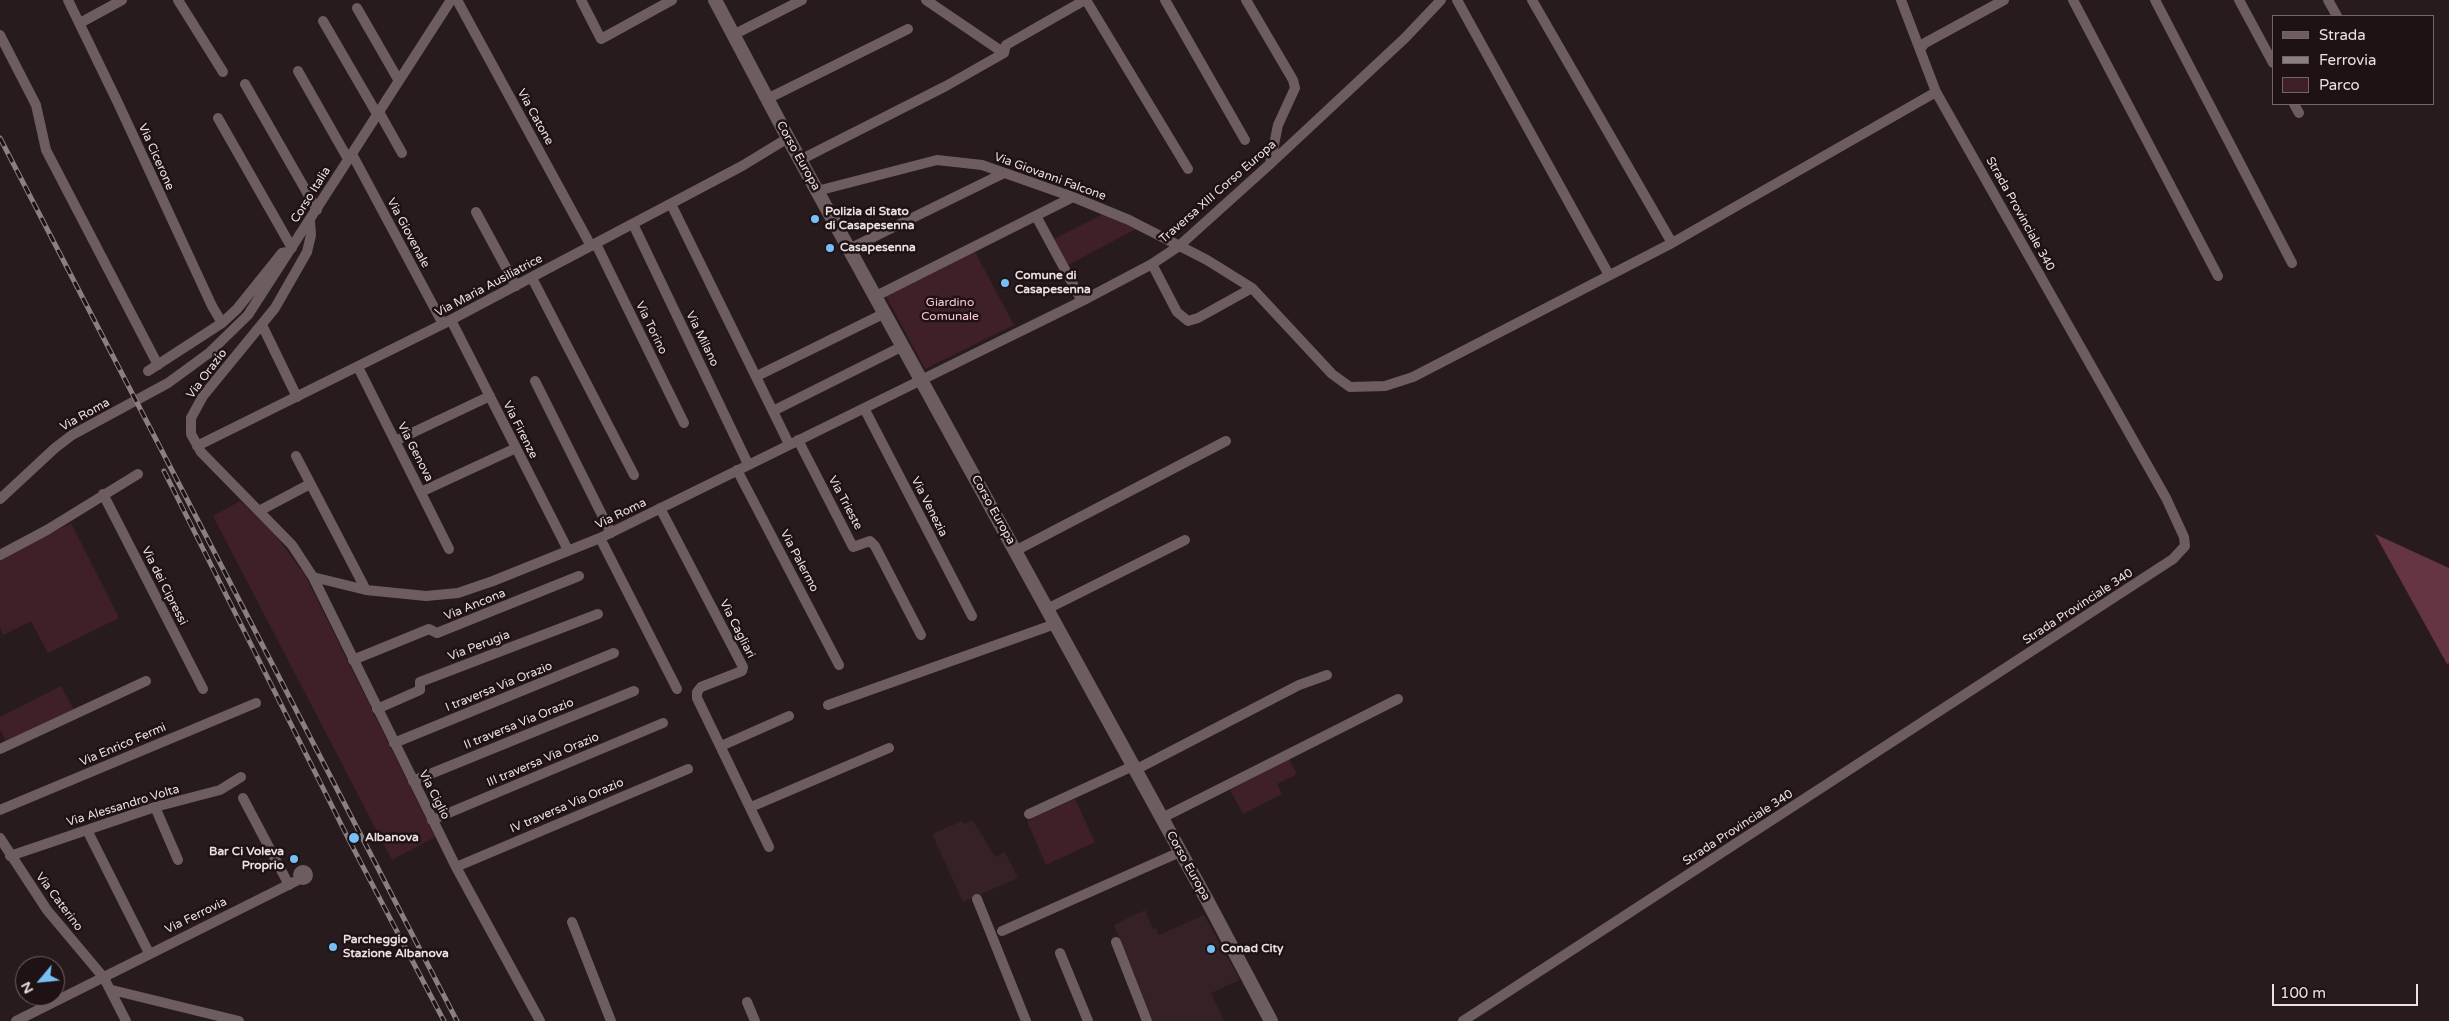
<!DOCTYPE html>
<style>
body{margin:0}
#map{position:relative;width:2449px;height:1021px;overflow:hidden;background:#281b1e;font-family:"Varela Round",sans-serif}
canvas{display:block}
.legend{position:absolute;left:2272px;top:15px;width:162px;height:90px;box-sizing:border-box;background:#1e1215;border:1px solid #706567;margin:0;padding:6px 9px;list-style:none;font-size:15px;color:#eae1e2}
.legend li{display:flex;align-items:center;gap:10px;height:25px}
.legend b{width:25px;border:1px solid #706567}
.north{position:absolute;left:15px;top:956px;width:50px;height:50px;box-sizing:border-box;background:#1e1215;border:1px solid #706567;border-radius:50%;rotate:242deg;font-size:14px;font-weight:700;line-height:20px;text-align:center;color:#eae1e2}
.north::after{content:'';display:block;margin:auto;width:18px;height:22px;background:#76c0f7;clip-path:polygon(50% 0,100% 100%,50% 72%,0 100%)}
.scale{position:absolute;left:2272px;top:984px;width:146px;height:22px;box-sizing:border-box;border:2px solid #eae1e2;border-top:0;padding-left:6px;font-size:15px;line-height:18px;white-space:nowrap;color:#eae1e2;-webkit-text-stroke:4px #1e1215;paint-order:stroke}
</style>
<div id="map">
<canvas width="2449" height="1021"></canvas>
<ul class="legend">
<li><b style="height:6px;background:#6d5d60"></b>Strada</li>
<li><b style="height:6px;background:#8a7f81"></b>Ferrovia</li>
<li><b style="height:14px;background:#3f2028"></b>Parco</li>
</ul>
<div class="north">N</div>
<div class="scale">100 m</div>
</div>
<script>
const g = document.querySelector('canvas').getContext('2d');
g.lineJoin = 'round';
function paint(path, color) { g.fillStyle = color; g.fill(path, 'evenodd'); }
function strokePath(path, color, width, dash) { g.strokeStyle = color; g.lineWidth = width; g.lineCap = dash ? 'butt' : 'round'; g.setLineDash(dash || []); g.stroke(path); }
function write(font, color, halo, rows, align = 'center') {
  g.font = font + ' "Varela Round",sans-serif'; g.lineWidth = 5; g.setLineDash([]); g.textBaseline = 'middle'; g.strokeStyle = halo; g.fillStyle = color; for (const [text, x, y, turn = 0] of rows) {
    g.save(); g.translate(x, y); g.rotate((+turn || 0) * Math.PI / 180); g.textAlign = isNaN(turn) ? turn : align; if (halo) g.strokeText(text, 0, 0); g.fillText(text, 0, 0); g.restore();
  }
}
paint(new Path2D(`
 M 973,820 L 995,857 L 1005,852 L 1018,878 L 963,902 L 932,834 L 962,821 L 964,824 Z
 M 1145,910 L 1153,929 L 1156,928 L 1159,935 L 1204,915 L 1240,980 L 1211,993 L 1224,1021 L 1153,1021 L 1114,925 Z`), '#352126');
paint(new Path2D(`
 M 1103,214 L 1136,229 L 1068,265 L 1054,239 Z
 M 975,252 L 1014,325 L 925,369 L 886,296 Z
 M 240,501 L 274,533 L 305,575 L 435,837 L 392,860 L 213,516 Z
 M 71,523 L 119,618 L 48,653 L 31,621 L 3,635 L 0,627 L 0,561 Z
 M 61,686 L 74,710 L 6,742 L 0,729 L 0,717 Z
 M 1289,759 L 1297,774 L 1277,784 L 1282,794 L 1243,814 L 1230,790 Z
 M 1075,799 L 1095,842 L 1046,865 L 1027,821 Z`), '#3f2028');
paint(new Path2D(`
 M 2375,534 L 2449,568 L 2449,663 L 2447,664 Z`), '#663542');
strokePath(new Path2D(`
 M 68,0 L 118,103 L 212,306 L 222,323
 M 178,0 L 223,72
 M 457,0 L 591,246
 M 581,0 L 601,39 L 672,0
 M 926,0 L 1004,53
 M 1086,0 L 1188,169
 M 1165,0 L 1245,140
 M 1246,0 L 1293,80 L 1295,88 L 1278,125 L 1270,164
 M 1457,0 L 1609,275
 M 1532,0 L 1672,243
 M 2073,0 L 2218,276
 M 2155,0 L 2292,263
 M 2239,0 L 2273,63
 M 2328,0 L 2337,16
 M 357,8 L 399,81
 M 323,21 L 377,114
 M 80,23 L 122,0
 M 0,35 L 36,105 L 46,150 L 158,365
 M 733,35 L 802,0
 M 1921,48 L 1925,43 L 2004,0
 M 298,71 L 348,159
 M 245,84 L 317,210
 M 767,99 L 908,29
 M 2294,104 L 2299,113
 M 379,112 L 402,153
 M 218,118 L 292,248
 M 352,154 L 443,324
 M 800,160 L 946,86 L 1004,53 L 1006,45 L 1085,0
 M 817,191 L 937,160 L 982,165 L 1073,197 L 1129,220 L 1207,260 L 1252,288 L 1332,374 L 1350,387 L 1385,386 L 1413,377 L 1672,243 L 1936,92
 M 671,204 L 789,444
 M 476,212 L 516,286
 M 1036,216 L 1082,301
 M 310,221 L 311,235 L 307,252 L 275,308 L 203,396 L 191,418 L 191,434 L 201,452 L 292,545 L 313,577 L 456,867 L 540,1021
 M 633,224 L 748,464
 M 596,244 L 684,423
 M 849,249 L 1004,173
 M 1152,264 L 1177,312 L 1188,321 L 1198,318 L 1252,288
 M 532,278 L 634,475
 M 876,296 L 1073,197
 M 451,320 L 568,550
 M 262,325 L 297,397
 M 358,367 L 449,549
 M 148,371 L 222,323 L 237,309 L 282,253 L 287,252
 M 757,376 L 885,313
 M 535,381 L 611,533
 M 864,408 L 972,616
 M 773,411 L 903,346
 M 798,440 L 853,547 L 870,541 L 875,546 L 921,635
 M 395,441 L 490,396
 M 197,446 L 443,324 L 742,166 L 788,138
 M 296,456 L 366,590
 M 737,470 L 839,665
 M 421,492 L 516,448
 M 103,494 L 203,689
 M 0,499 L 55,448 L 72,435 L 168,383 L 209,353 L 248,315 L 451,0
 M 660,508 L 743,667 L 742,671 L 701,687 L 697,692 L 697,698 L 769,847
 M 259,511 L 310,484
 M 600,538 L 677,689
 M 1015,551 L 1226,441
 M 0,555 L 47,530 L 138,474
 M 313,577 L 366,590 L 426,596 L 458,593 L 493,581 L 600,538 L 1082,301 L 1152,264 L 1179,246 L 1270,164 L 1405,38 L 1441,0
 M 1047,609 L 1185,540
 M 353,660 L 429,629 L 437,633 L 579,576
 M 828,705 L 1055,624
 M 377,709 L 420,690 L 420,682 L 598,614
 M 394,743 L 614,653
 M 721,746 L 789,716
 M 0,749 L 146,681
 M 1135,770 L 1299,685 L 1327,675
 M 413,781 L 634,691
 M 243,798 L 289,885
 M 155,807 L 178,860
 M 751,807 L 889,748
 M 0,810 L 256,703
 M 1029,814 L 1133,766
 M 1162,818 L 1398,699
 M 432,820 L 663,723
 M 87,830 L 149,953
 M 0,838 L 47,910 L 104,978 L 126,1021
 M 10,856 L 155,807 L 220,790 L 241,777
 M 456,867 L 688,769
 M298 875a5 5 0 1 1 10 0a5 5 0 1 1-10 0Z
 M 977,899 L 1026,1021
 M 572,922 L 611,1021
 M 1002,931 L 1180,852
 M 1116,942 L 1147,1021
 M 1060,953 L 1088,1021
 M 112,990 L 239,1021
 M 747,1002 L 755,1021
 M 16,1021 L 300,879
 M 1463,1021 L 2173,559 L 2185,546 L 2184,537 L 2166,498 L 1936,92 L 1901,0`), '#6d5d60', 10);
strokePath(new Path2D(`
 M 715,0 L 788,138 L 1207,900 L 1271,1021`), '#6d5d60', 14);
const rail = new Path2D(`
 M 0,138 L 457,1021
 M 164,471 L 350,842 L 444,1021`);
strokePath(rail, '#8a7f81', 5);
strokePath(rail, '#1e1215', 3, [9]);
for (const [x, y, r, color] of [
 [815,219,5,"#76c0f7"],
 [830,248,5,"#76c0f7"],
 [1005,283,5,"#76c0f7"],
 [354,838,6,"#76c0f7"],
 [294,859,5,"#76c0f7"],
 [333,947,5,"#76c0f7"],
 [1211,949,5,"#76c0f7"]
]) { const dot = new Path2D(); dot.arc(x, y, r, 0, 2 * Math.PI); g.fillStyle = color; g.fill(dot); strokePath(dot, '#1e1215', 2); }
write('12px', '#eae1e2', '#1e1215', [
 ["Via Catone",535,117,61],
 ["Corso Europa",798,156,61],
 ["Via Cicerone",156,157,66],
 ["Via Giovanni Falcone",1050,177,20],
 ["Traversa XIII Corso Europa",1218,192,-41],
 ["Corso Italia",311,195,-58],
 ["Strada Provinciale 340",2020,214,61],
 ["Via Giovenale",408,233,62],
 ["Via Maria Ausiliatrice",489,286,-28],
 ["Via Torino",651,328,64],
 ["Via Milano",702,339,64],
 ["Via Orazio",207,374,-53],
 ["Via Roma",85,415,-29],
 ["Via Firenze",520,430,63],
 ["Via Genova",415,452,63],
 ["Via Trieste",845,503,62],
 ["Via Venezia",929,507,63],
 ["Corso Europa",993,510,61],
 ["Via Roma",621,514,-26],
 ["Via Palermo",799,561,62],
 ["Via dei Cipressi",164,586,63],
 ["Via Ancona",475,605,-22],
 ["Strada Provinciale 340",2078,607,-33],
 ["Via Cagliari",737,629,63],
 ["Via Perugia",479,646,-21],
 ["I traversa Via Orazio",499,687,-22],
 ["II traversa Via Orazio",519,724,-22],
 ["Via Enrico Fermi",123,745,-23],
 ["III traversa Via Orazio",543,760,-23],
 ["Via Ciglio",434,795,63],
 ["Via Alessandro Volta",123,806,-17],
 ["IV traversa Via Orazio",567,806,-23],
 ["Strada Provinciale 340",1738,828,-33],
 ["Corso Europa",1188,866,61],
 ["Via Caterino",59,902,53],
 ["Via Ferrovia",196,916,-26]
]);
write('bold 12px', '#eae1e2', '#1e1215', [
 ["Polizia di Stato",825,212],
 ["di Casapesenna",825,226],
 ["Casapesenna",840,248],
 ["Comune di",1015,276],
 ["Casapesenna",1015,290],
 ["Albanova",365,838],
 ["Bar Ci Voleva",284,852,"right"],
 ["Proprio",284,866,"right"],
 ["Parcheggio",343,940],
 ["Stazione Albanova",343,954],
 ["Conad City",1221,949]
], 'left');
write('12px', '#fbc7d2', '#1e1215', [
 ["Giardino",950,303],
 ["Comunale",950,317]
]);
</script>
